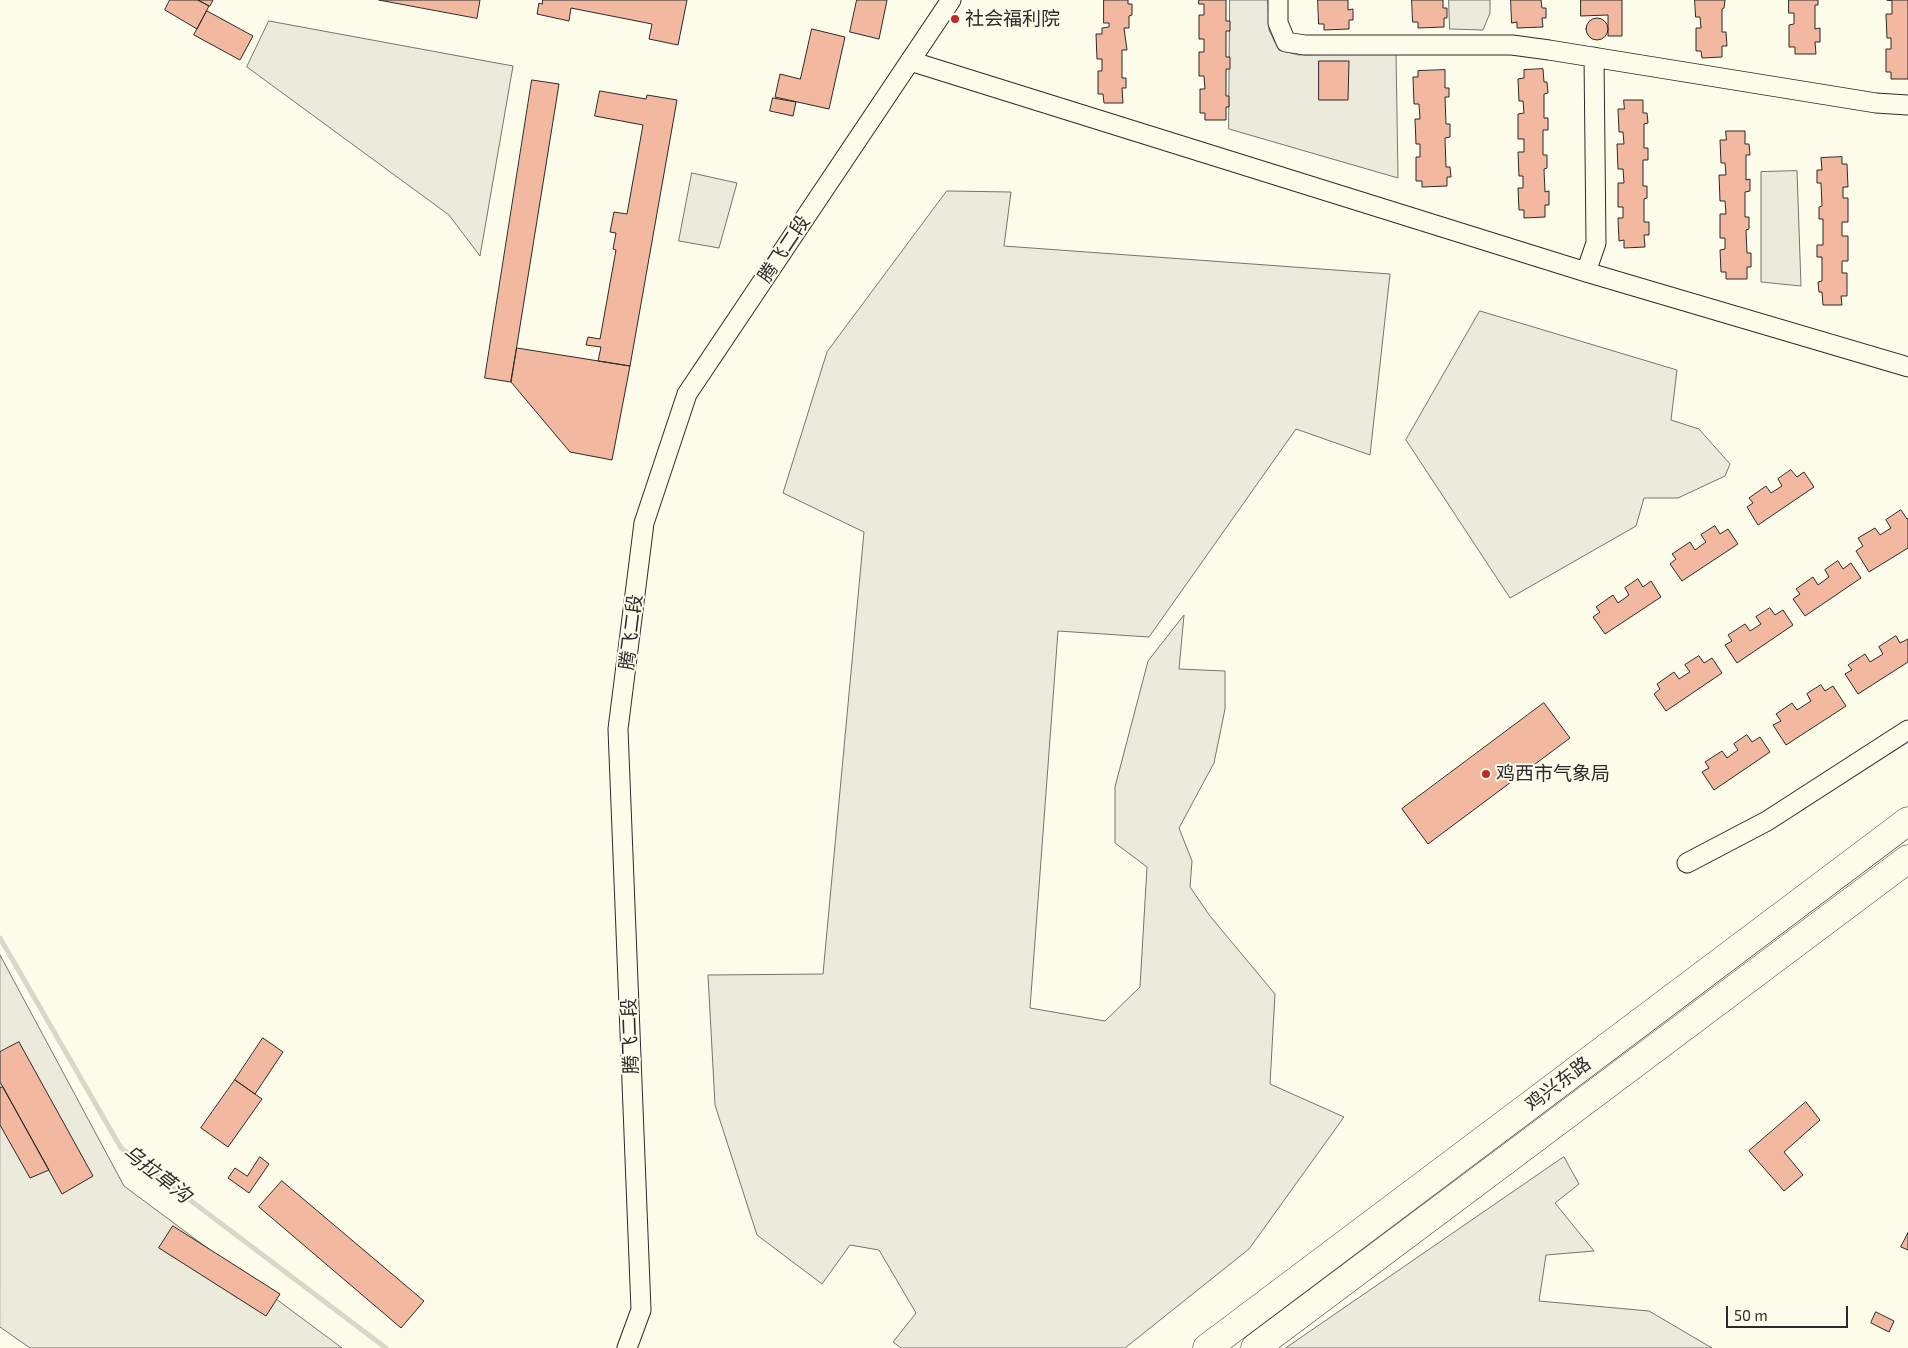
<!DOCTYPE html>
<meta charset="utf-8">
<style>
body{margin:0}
#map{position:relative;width:1908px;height:1348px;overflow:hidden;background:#fdfbea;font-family:"Exo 2",sans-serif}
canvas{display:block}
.scale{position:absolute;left:1726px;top:1306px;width:122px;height:22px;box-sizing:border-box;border:2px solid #2b2b2b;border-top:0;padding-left:6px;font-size:15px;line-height:18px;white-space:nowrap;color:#2b2b2b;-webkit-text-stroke:4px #fdfbea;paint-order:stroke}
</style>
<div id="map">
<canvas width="1908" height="1348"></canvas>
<div class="scale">50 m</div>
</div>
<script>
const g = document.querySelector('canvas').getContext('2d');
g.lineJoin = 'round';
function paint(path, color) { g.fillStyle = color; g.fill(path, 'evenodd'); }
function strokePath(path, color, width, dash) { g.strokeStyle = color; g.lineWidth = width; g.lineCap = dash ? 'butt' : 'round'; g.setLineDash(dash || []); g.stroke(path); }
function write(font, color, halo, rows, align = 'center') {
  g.font = font + ' "Exo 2","Noto Sans SC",sans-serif'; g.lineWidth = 4; g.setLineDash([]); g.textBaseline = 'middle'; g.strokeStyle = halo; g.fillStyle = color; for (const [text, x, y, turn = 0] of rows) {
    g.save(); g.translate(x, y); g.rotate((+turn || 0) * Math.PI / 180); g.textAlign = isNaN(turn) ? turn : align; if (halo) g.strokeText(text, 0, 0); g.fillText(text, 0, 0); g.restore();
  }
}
const green = new Path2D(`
 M 1230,0 L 1268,0 L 1269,30 L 1279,50 L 1299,55 L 1396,53 L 1398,178 L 1229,129 Z
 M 1449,0 L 1490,0 L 1490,13 L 1483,30 L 1450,29 Z
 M 269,21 L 513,66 L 480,256 L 449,215 L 247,67 Z
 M 1797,171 L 1801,286 L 1761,282 L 1761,172 Z
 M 692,173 L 737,183 L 719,248 L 679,241 Z
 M 947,191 L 1011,192 L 1004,246 L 1390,274 L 1370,455 L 1296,429 L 1149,637 L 1058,631 L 1030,1008 L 1105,1021 L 1140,987 L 1147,867 L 1115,843 L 1115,787 L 1148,661 L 1184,615 L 1179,669 L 1225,671 L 1225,709 L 1214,763 L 1179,828 L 1192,861 L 1190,887 L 1210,916 L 1275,994 L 1270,1084 L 1344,1117 L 1249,1249 L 1125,1348 L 901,1348 L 893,1342 L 916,1313 L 879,1250 L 850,1245 L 822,1284 L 757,1235 L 715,1105 L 708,975 L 823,974 L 864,532 L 783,493 L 827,352 Z
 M 1480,311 L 1677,370 L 1671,420 L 1699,429 L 1730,464 L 1725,476 L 1678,498 L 1644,498 L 1636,526 L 1510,598 L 1406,440 Z
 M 1564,1157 L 1579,1184 L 1555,1203 L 1594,1251 L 1546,1255 L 1539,1301 L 1649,1311 L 1712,1348 L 1286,1348 Z`);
paint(green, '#ecebdb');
strokePath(green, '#74746e', 1);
const parking = new Path2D(`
 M 0,955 L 124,1186 L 342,1348 L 30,1348 L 0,1327 Z`);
paint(parking, '#eceadb');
strokePath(parking, '#74746e', 1);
strokePath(new Path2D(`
 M 0,938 L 121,1148 L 386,1348`), '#d8d7c9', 5);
const building = new Path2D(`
 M 170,0 L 198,0 L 209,6 L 197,29 L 165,10 Z
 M 198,0 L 213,0 L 210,6 Z
 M 379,0 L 480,0 L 477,18 Z
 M 543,0 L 687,0 L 678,45 L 649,39 L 652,24 L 571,8 L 569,21 L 537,14 L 539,3 L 542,4 Z
 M 857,0 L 887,0 L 879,39 L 850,32 Z
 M 1104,0 L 1128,0 L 1128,4 L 1132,4 L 1132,15 L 1129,16 L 1129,28 L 1124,28 L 1127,50 L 1122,50 L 1122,78 L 1126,78 L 1126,88 L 1122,88 L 1123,103 L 1104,103 L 1103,94 L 1098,94 L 1098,71 L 1102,71 L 1102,59 L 1097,59 L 1096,34 L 1102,34 L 1102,28 L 1109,27 L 1109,23 L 1104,23 Z
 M 1199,0 L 1226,0 L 1226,21 L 1230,21 L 1230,31 L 1226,31 L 1226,57 L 1230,57 L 1230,69 L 1226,69 L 1226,96 L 1229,96 L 1229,107 L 1226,107 L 1226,120 L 1205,120 L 1205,113 L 1200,113 L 1200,89 L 1205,89 L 1204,76 L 1199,76 L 1199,52 L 1204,52 L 1204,39 L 1199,39 L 1199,15 L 1204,15 L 1204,4 L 1199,4 Z
 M 1318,0 L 1348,0 L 1348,10 L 1353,9 L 1353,20 L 1349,20 L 1349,29 L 1324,30 L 1324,24 L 1319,24 Z
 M 1412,0 L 1443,0 L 1443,8 L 1447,8 L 1447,18 L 1444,18 L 1444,27 L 1418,28 L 1418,22 L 1413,22 Z
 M 1511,0 L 1541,0 L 1542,8 L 1546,8 L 1546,18 L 1542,18 L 1543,27 L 1517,28 L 1517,22 L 1512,23 Z
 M 1581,0 L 1622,0 L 1622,36 L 1608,36 L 1608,15 L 1581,16 Z
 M 1695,0 L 1725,0 L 1724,8 L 1722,9 L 1722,32 L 1726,32 L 1727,46 L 1722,46 L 1722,57 L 1702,58 L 1701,51 L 1696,51 L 1696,28 L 1701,28 L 1700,17 L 1696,17 Z
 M 1789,0 L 1818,0 L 1818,5 L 1815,5 L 1815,29 L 1820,28 L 1820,42 L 1815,42 L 1816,54 L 1795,54 L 1795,47 L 1789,47 L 1789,25 L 1794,24 L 1794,13 L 1789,13 Z
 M 1887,0 L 1908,0 L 1908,79 L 1891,79 L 1891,72 L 1886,72 L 1886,49 L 1891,49 L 1891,38 L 1887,38 L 1886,14 L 1892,14 L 1892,1 Z
 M 207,11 L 253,36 L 240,60 L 194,35 Z
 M1586 29a11 11 0 1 1 22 0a11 11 0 1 1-22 0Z
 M 812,29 L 845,37 L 829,109 L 775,97 L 780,74 L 800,79 Z
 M 1319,61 L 1349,61 L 1348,100 L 1319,100 Z
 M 1543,69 L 1544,82 L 1547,82 L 1548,93 L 1544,94 L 1544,118 L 1548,118 L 1548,130 L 1543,130 L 1543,155 L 1547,155 L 1547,168 L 1544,169 L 1545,192 L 1549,191 L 1549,205 L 1545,205 L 1545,217 L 1524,218 L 1524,210 L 1519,210 L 1518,188 L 1523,188 L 1523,176 L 1519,176 L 1518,152 L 1524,152 L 1524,139 L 1518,139 L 1518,114 L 1524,113 L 1523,101 L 1519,101 L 1518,79 L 1524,78 L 1524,70 Z
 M 1445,70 L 1445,88 L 1449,88 L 1449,97 L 1445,97 L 1446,124 L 1450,124 L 1450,137 L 1445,138 L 1446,167 L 1450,167 L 1451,177 L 1447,177 L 1447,186 L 1422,187 L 1422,181 L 1416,181 L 1416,157 L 1420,157 L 1420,144 L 1416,144 L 1415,119 L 1420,119 L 1419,104 L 1414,104 L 1413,77 L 1418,77 L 1418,71 Z
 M 532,80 L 559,84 L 511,382 L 485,378 Z
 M 600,91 L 646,99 L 647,95 L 677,100 L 630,366 L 598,361 L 601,347 L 586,345 L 588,337 L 600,339 L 616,250 L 613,249 L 616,233 L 610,232 L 614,212 L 627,214 L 643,125 L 595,116 Z
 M 773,98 L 796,102 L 793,116 L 770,111 Z
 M 1624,100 L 1643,100 L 1643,113 L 1647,113 L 1648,123 L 1644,124 L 1644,148 L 1648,148 L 1648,160 L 1643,160 L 1643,186 L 1647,186 L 1647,198 L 1644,199 L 1644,222 L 1649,222 L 1649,235 L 1644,235 L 1645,247 L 1624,248 L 1624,240 L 1619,241 L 1618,218 L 1623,218 L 1623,207 L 1618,207 L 1618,183 L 1624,183 L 1623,169 L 1618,169 L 1617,144 L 1624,144 L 1623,132 L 1619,132 L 1618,109 L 1624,109 Z
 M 1726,131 L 1745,131 L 1745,144 L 1749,144 L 1750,155 L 1746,155 L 1746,180 L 1750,179 L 1750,191 L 1745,192 L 1745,217 L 1749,217 L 1749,229 L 1746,230 L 1747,253 L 1751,253 L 1751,267 L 1747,267 L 1747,279 L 1726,279 L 1726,272 L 1721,272 L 1720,250 L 1725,249 L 1725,238 L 1720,238 L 1720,214 L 1726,214 L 1725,201 L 1720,201 L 1719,175 L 1726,175 L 1725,163 L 1721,163 L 1720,140 L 1726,140 Z
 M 1842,157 L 1842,164 L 1847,164 L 1848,187 L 1843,187 L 1843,198 L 1848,198 L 1848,222 L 1842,222 L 1842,236 L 1848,236 L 1848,261 L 1842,261 L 1842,273 L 1847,273 L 1847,296 L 1841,296 L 1842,305 L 1823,305 L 1822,292 L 1819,292 L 1818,282 L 1822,281 L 1822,257 L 1817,257 L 1817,245 L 1823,245 L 1823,219 L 1819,219 L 1819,207 L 1822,206 L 1821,183 L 1817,183 L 1817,170 L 1822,170 L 1821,158 Z
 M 517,348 L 630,366 L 612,460 L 570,452 L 511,382 Z
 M 1791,470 L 1797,477 L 1804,472 L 1814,487 L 1758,525 L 1747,507 L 1753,503 L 1749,498 L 1766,486 L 1771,493 L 1782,486 L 1778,479 Z
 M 1901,510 L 1907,519 L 1908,518 L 1908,548 L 1869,572 L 1856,551 L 1863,546 L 1858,538 L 1875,528 L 1880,535 L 1891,528 L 1886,520 Z
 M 1715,526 L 1720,534 L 1728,529 L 1738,544 L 1682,581 L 1670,564 L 1676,559 L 1672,554 L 1690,542 L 1695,550 L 1706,542 L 1701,535 Z
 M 1838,561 L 1843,569 L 1851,563 L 1861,578 L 1805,616 L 1793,599 L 1800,594 L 1796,589 L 1813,577 L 1818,585 L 1829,577 L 1825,570 Z
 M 1638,579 L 1643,587 L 1651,581 L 1661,597 L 1605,634 L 1593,617 L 1600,612 L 1596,607 L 1613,595 L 1618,603 L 1629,595 L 1625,588 Z
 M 1770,608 L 1775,615 L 1783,610 L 1793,625 L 1737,663 L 1725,645 L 1732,641 L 1728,635 L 1745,624 L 1750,631 L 1761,624 L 1756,617 Z
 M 1896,636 L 1900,643 L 1908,639 L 1908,662 L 1858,694 L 1845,674 L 1852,670 L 1848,665 L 1865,654 L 1870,662 L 1883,654 L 1879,647 Z
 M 1699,656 L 1704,663 L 1712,658 L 1722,673 L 1666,711 L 1654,694 L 1660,689 L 1657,684 L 1674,672 L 1679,679 L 1690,672 L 1685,665 Z
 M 1821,685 L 1825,691 L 1833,686 L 1846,706 L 1786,745 L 1773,725 L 1781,721 L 1776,714 L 1792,703 L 1797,710 L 1811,701 L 1807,694 Z
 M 1544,703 L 1570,738 L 1428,844 L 1402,809 Z
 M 1747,735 L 1752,742 L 1760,737 L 1770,752 L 1714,790 L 1702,772 L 1709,768 L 1705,762 L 1722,751 L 1727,758 L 1738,750 L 1734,744 Z
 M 263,1038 L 283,1052 L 255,1094 L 235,1080 Z
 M 19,1042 L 93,1176 L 62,1194 L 0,1082 L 0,1052 Z
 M 235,1080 L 262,1099 L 228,1147 L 201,1128 Z
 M 3,1087 L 49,1170 L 30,1178 L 0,1125 L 0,1088 Z
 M 1806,1102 L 1820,1120 L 1784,1152 L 1803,1175 L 1784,1191 L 1749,1151 Z
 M 260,1157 L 269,1164 L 249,1193 L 228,1178 L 235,1168 L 247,1176 Z
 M 282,1181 L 424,1301 L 401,1328 L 259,1207 Z
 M 173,1226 L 280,1294 L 266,1316 L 159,1248 Z
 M 1908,1233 L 1908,1250 L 1901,1247 Z
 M 1876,1312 L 1894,1321 L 1889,1332 L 1871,1323 Z`);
paint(building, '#f2b8a0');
strokePath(building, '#2b2b2b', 1);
const minor = new Path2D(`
 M 1278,0 L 1278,23 L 1286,42 L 1305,45 L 1512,45 L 1549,50 L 1876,103 L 1908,105
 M 910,61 L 1586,272 L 1908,367
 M 1586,272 L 1596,243 L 1594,57
 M 1687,863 L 1767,821 L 1908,730
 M 627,1348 L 641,1310 L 618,729 L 644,523 L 687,394 L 951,0`);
const highway = new Path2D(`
 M 1207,1348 L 1908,821
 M 1255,1348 L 1908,859`);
strokePath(minor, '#2b2b2b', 21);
strokePath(highway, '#2b2b2b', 29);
strokePath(minor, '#fdfbea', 19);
strokePath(highway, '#fdfbea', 28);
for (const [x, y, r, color] of [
 [955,19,5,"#c62828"],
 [1486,774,5,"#c62828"]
]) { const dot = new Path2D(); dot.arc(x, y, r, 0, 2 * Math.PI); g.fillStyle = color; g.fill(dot); strokePath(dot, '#fdfbea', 2); }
write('19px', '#2b2b2b', '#fdfbea', [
 ["社会福利院",965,19],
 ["鸡西市气象局",1496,774]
], 'left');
write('19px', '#2b2b2b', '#fdfbea', [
 ["腾飞二段",784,249,-56],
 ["腾飞二段",631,632,-83],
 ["腾飞二段",630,1036,-92],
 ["鸡兴东路",1558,1084,-37]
]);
write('italic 20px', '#2b2b2b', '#fdfbea', [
 ["乌拉草沟",157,1174,38]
]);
</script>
